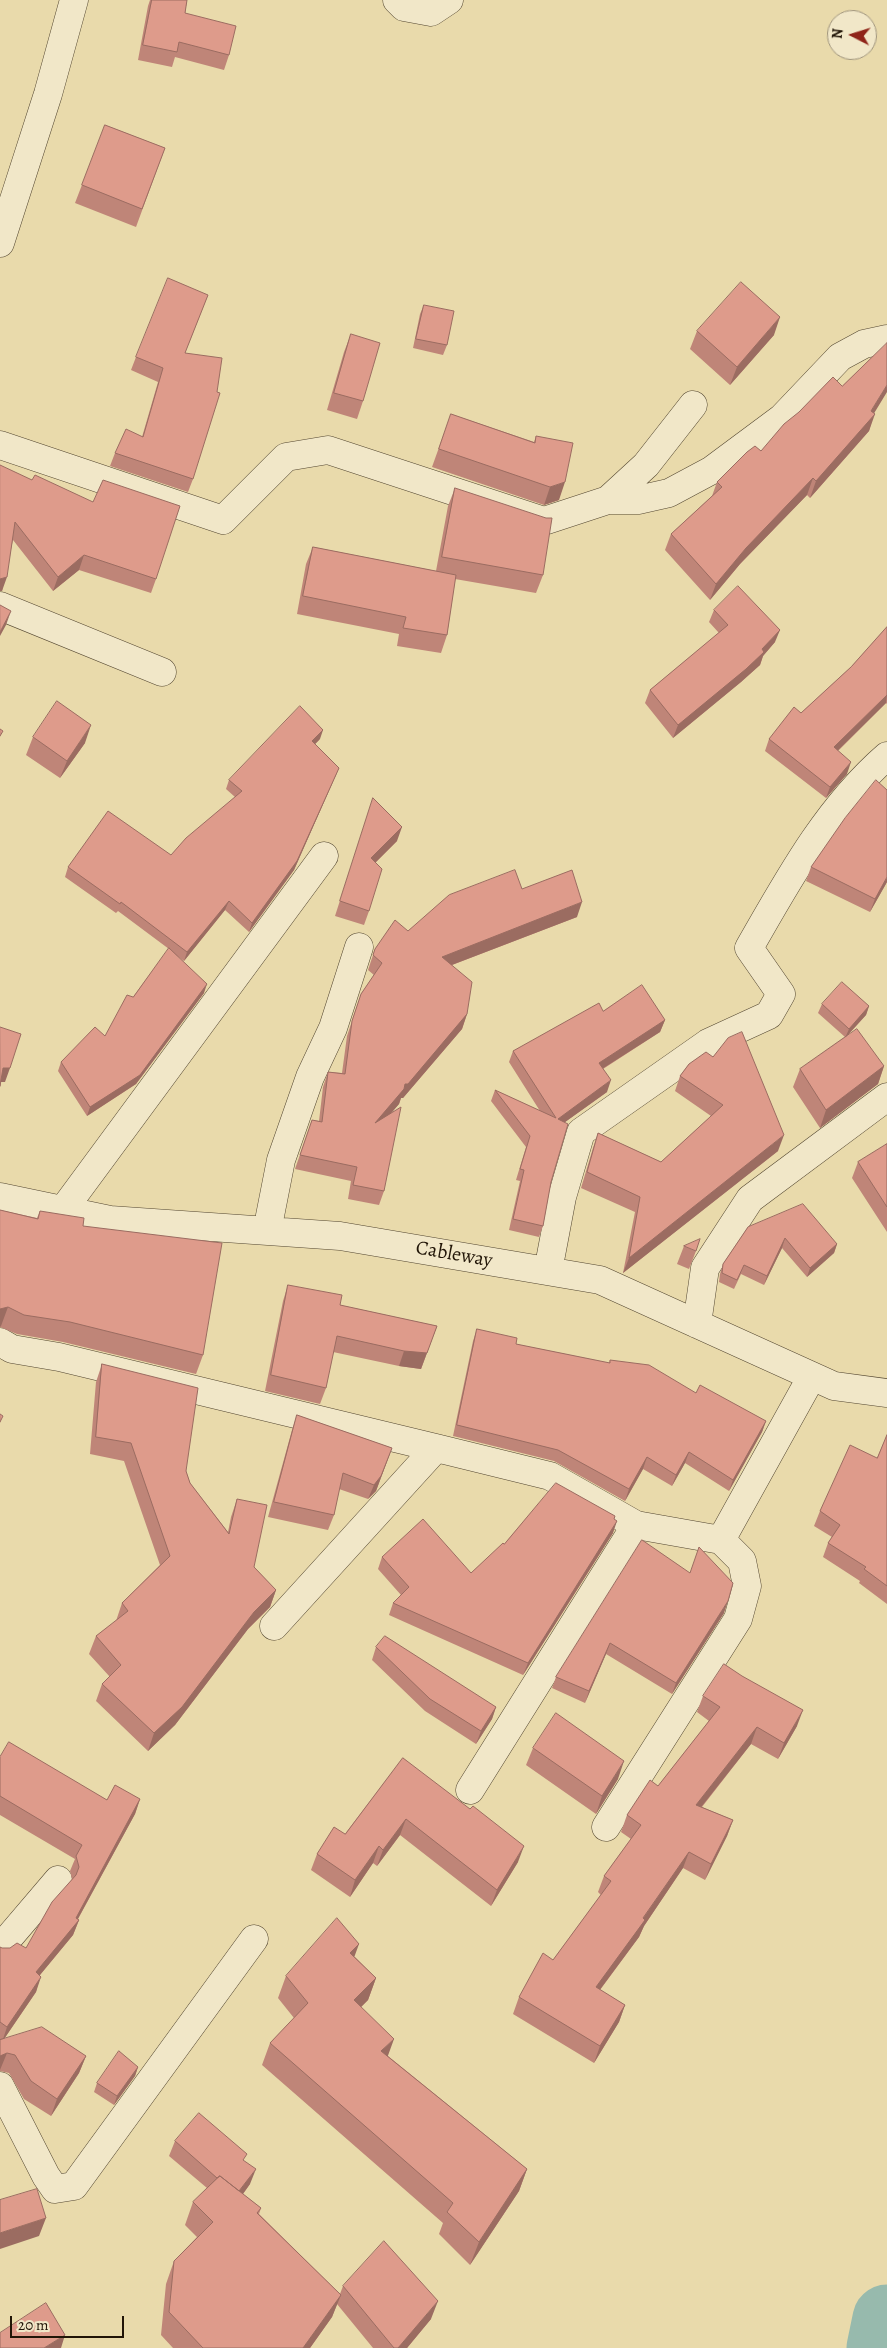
<!DOCTYPE html>
<style>
body{margin:0}
#map{position:relative;width:887px;height:2348px;overflow:hidden;background:#e9daab;font-family:Alegreya,serif}
canvas{display:block}
.north{position:absolute;left:827px;top:10px;width:50px;height:50px;box-sizing:border-box;background:#f1e7c8;border:1px solid #9e937b;border-radius:50%;rotate:275deg;font-size:14px;font-weight:700;line-height:20px;text-align:center;color:#211507}
.north::after{content:'';display:block;margin:auto;width:18px;height:22px;background:#8f2418;clip-path:polygon(50% 0,100% 100%,50% 72%,0 100%)}
.scale{position:absolute;left:10px;top:2316px;width:114px;height:22px;box-sizing:border-box;border:2px solid #211507;border-top:0;padding-left:6px;font-size:15px;line-height:18px;white-space:nowrap;color:#211507;-webkit-text-stroke:4px #f1e7c8;paint-order:stroke}
</style>
<div id="map">
<canvas width="887" height="2348"></canvas>
<div class="north">N</div>
<div class="scale">20 m</div>
</div>
<script>
const g = document.querySelector('canvas').getContext('2d');
g.lineJoin = 'round';
function strokePath(path, color, width, dash) { g.strokeStyle = color; g.lineWidth = width; g.lineCap = dash ? 'butt' : 'round'; g.setLineDash(dash || []); g.stroke(path); }
function paint(path, color) { g.fillStyle = color; g.fill(path, 'evenodd'); }
function write(font, color, halo, rows, align = 'center') {
  g.font = font + ' Alegreya,serif'; g.lineWidth = 5; g.setLineDash([]); g.textBaseline = 'middle'; g.strokeStyle = halo; g.fillStyle = color; for (const [text, x, y, turn = 0] of rows) {
    g.save(); g.translate(x, y); g.rotate((+turn || 0) * Math.PI / 180); g.textAlign = isNaN(turn) ? turn : align; if (halo) g.strokeText(text, 0, 0); g.fillText(text, 0, 0); g.restore();
  }
}
strokePath(new Path2D(`
 M 881,2348 L 887,2319`), '#97baad', 69);
const minor = new Path2D(`
 M 397,0 L 404,7 L 431,12 L 449,0
 M 0,243 L 48,94 L 74,0
 M 0,445 L 223,520 L 286,457 L 328,450 L 544,521 L 608,500 L 646,465 L 693,405
 M 608,500 L 638,500 L 669,493 L 712,470 L 782,418 L 840,357 L 864,344 L 887,339
 M 0,606 L 162,672
 M 0,1197 L 110,1220 L 340,1236 L 600,1280 L 834,1386 L 887,1393
 M 63,1210 L 324,856
 M 267,1231 L 281,1160 L 310,1077 L 333,1028 L 359,947
 M 548,1271 L 562,1197 L 581,1132 L 708,1043 L 769,1015 L 781,994 L 749,948 C 788,880 827,808 887,756
 M 697,1324 L 705,1268 L 750,1199 L 887,1097
 M 0,1342 L 12,1349 L 59,1357 L 436,1448
 M 274,1626 L 436,1448 L 550,1476 L 636,1525
 M 470,1790 L 636,1525 L 721,1540 L 812,1376
 M 606,1827 L 738,1619 L 747,1586 L 742,1561 L 721,1540
 M 0,1948 L 58,1880
 M 0,2086 L 46,2176 L 55,2189 L 74,2186 L 254,1939`);
strokePath(minor, '#534630', 29);
strokePath(minor, '#f1e7c8', 28);
paint(new Path2D(`
 M 150,0 L 187,0 L 185,13 L 229,55 L 224,70 L 175,57 L 172,67 L 138,60 L 148,6 Z
 M 105,125 L 165,148 L 136,227 L 75,203 Z
 M 208,295 L 185,353 L 193,479 L 188,492 L 110,466 L 115,453 L 142,437 L 158,382 L 131,370 L 136,357 Z
 M 424,305 L 447,345 L 443,355 L 413,348 L 420,314 Z
 M 697,331 L 774,335 L 730,385 L 690,349 Z
 M 351,334 L 363,401 L 357,419 L 327,410 L 344,352 Z
 M 874,413 L 869,431 L 810,498 L 807,495 L 740,564 L 710,600 L 665,550 L 671,534 L 712,496 L 717,482 L 761,451 Z
 M 451,414 L 534,442 L 536,436 L 559,500 L 544,505 L 432,467 Z
 M 0,465 L 156,579 L 151,593 L 79,570 L 53,591 L 13,540 L 2,591 L 0,591 Z
 M 455,488 L 543,575 L 536,593 L 455,579 L 447,635 L 441,653 L 397,646 L 399,634 L 297,614 L 306,564 L 313,547 L 436,571 L 448,506 Z
 M 714,610 L 775,642 L 763,656 L 760,665 L 741,682 L 673,738 L 645,703 L 650,690 L 719,633 L 709,622 Z
 M 887,627 L 887,704 L 886,703 L 838,751 L 847,774 L 826,798 L 765,751 L 769,739 L 801,713 L 851,667 Z
 M 33,737 L 85,743 L 60,778 L 26,755 Z
 M 320,739 L 315,744 L 339,768 L 294,870 L 249,932 L 225,910 L 184,961 L 177,956 L 204,993 L 136,1084 L 87,1116 L 58,1071 L 61,1062 L 105,1036 L 133,997 L 169,949 L 118,911 L 116,913 L 65,877 L 68,867 L 171,855 L 235,797 L 226,789 L 229,780 Z
 M 373,798 L 397,841 L 376,862 L 369,911 L 364,925 L 335,916 Z
 M 811,867 L 887,882 L 870,912 L 806,881 Z
 M 522,889 L 577,917 L 452,965 L 467,1014 L 462,1029 L 403,1098 L 401,1098 L 399,1104 L 390,1114 L 384,1191 L 379,1205 L 348,1199 L 351,1181 L 295,1169 L 312,1120 L 319,1121 L 323,1087 L 328,1072 L 342,1073 L 347,1036 L 361,994 L 374,975 L 368,970 L 375,949 L 408,931 Z
 M 822,1004 L 869,1006 L 866,1015 L 847,1036 L 884,1066 L 878,1084 L 820,1128 L 793,1087 L 800,1069 L 845,1037 L 818,1013 Z
 M 603,1011 L 665,1020 L 660,1032 L 603,1069 L 607,1092 L 565,1122 L 551,1182 L 543,1226 L 539,1237 L 509,1230 L 520,1181 L 516,1180 L 526,1147 L 491,1101 L 495,1090 L 540,1111 L 509,1062 L 513,1051 Z
 M 689,1064 L 778,1151 L 623,1273 L 635,1212 L 581,1188 L 593,1148 L 598,1133 L 661,1162 L 711,1116 L 675,1091 L 680,1076 Z
 M 887,1144 L 887,1232 L 852,1178 L 858,1162 Z
 M 0,1210 L 37,1218 L 40,1211 L 83,1226 L 203,1355 L 196,1374 L 63,1342 L 17,1334 L 0,1327 Z
 M 748,1227 L 837,1244 L 834,1253 L 807,1277 L 782,1248 L 764,1285 L 741,1274 L 734,1289 L 719,1282 L 720,1274 L 723,1264 Z
 M 684,1246 L 696,1251 L 689,1269 L 677,1264 Z
 M 288,1285 L 340,1305 L 437,1326 L 421,1369 L 399,1366 L 333,1352 L 326,1388 L 320,1404 L 265,1391 L 283,1301 Z
 M 477,1329 L 516,1344 L 609,1363 L 610,1360 L 766,1421 L 762,1432 L 729,1491 L 685,1463 L 672,1486 L 643,1469 L 625,1501 L 554,1461 L 453,1436 L 473,1341 Z
 M 102,1364 L 186,1471 L 190,1483 L 228,1532 L 231,1517 L 237,1499 L 254,1567 L 276,1590 L 270,1607 L 248,1629 L 175,1725 L 148,1751 L 96,1701 L 102,1684 L 110,1677 L 89,1654 L 96,1636 L 116,1621 L 122,1603 L 160,1565 L 124,1461 L 90,1454 L 96,1382 Z
 M 297,1415 L 392,1448 L 376,1491 L 368,1499 L 339,1489 L 334,1515 L 328,1530 L 268,1517 L 292,1430 Z
 M 887,1435 L 887,1604 L 859,1583 L 860,1581 L 823,1557 L 828,1543 L 832,1537 L 814,1526 L 820,1511 L 877,1458 Z
 M 614,1519 L 613,1533 L 523,1675 L 389,1615 L 393,1603 L 401,1595 L 378,1569 L 382,1557 L 471,1573 L 504,1544 Z
 M 642,1540 L 724,1613 L 672,1694 L 606,1654 L 585,1703 L 552,1688 L 556,1677 Z
 M 376,1647 L 496,1707 L 492,1719 L 476,1744 L 425,1711 L 372,1660 Z
 M 703,1696 L 797,1726 L 778,1759 L 751,1744 L 702,1807 L 733,1820 L 727,1836 L 705,1880 L 683,1868 L 644,1926 L 639,1937 L 600,1990 L 625,2005 L 619,2022 L 594,2063 L 513,2014 L 519,1997 L 553,1960 L 601,1895 L 598,1892 L 604,1876 L 631,1839 L 621,1832 L 627,1815 L 658,1786 L 709,1721 L 697,1712 Z
 M 533,1748 L 618,1779 L 596,1814 L 526,1765 Z
 M 0,1757 L 107,1800 L 140,1799 L 135,1814 L 78,1919 L 79,1920 L 73,1935 L 40,1975 L 36,1992 L 4,2039 L 86,2056 L 79,2073 L 51,2116 L 24,2099 L 9,2073 L 0,2071 L 0,1947 L 2,1948 L 26,1948 L 72,1879 L 70,1871 L 75,1859 L 0,1815 Z
 M 403,1758 L 518,1862 L 491,1906 L 400,1835 L 377,1866 L 373,1863 L 350,1897 L 311,1870 L 317,1854 L 345,1834 Z
 M 355,1957 L 376,1978 L 368,2000 L 361,2007 L 388,2056 L 527,2169 L 519,2191 L 470,2265 L 439,2234 L 443,2223 L 262,2065 L 270,2043 L 294,2018 L 278,1998 L 286,1976 Z
 M 138,2067 L 135,2076 L 114,2105 L 94,2092 L 97,2083 Z
 M 175,2141 L 244,2161 L 250,2184 L 243,2194 L 261,2208 L 259,2214 L 340,2294 L 343,2286 L 431,2319 L 407,2348 L 373,2348 L 337,2304 L 332,2317 L 310,2348 L 173,2348 L 161,2335 L 166,2284 L 174,2261 L 197,2237 L 185,2225 L 193,2202 L 207,2188 L 169,2156 Z`), '#bf8578');
paint(new Path2D(`
 M 780,317 L 774,335 L 730,385 L 737,367 Z
 M 887,385 L 887,392 L 870,420 L 875,414 L 869,431 L 810,498 L 816,481 L 871,411 Z
 M 813,478 L 807,495 L 740,564 L 710,600 L 716,584 L 746,548 Z
 M 565,482 L 559,500 L 544,505 L 550,487 Z
 M 84,555 L 79,570 L 53,591 L 58,577 Z
 M 7,577 L 2,591 L 0,591 L 0,579 Z
 M 11,611 L 6,625 L 0,636 L 0,632 Z
 M 780,630 L 775,642 L 763,656 L 760,665 L 741,682 L 673,738 L 678,725 L 762,649 Z
 M 887,695 L 886,703 L 829,759 L 834,747 Z
 M 91,725 L 85,743 L 60,778 L 67,761 Z
 M 323,730 L 320,739 L 309,750 L 312,741 Z
 M 851,762 L 847,774 L 826,798 L 830,787 Z
 M 339,768 L 294,870 L 249,932 L 252,923 Z
 M 402,827 L 397,841 L 366,872 L 371,858 Z
 M 887,877 L 887,882 L 870,912 L 875,899 Z
 M 229,901 L 225,910 L 184,961 L 187,952 Z
 M 582,902 L 577,917 L 436,971 L 442,957 Z
 M 207,984 L 204,993 L 136,1084 L 87,1116 L 90,1107 Z
 M 869,1006 L 866,1015 L 845,1038 L 849,1029 Z
 M 467,1014 L 462,1029 L 403,1098 L 401,1098 L 399,1104 L 370,1138 L 375,1123 L 405,1084 Z
 M 665,1020 L 660,1032 L 594,1074 L 599,1063 Z
 M 884,1066 L 878,1084 L 820,1128 L 826,1110 Z
 M 3,1068 L 10,1068 L 5,1082 L 0,1082 Z
 M 611,1080 L 607,1092 L 554,1130 L 558,1119 Z
 M 784,1135 L 778,1151 L 623,1273 L 629,1258 Z
 M 785,1238 L 782,1248 L 764,1285 L 767,1276 Z
 M 837,1244 L 834,1253 L 807,1277 L 810,1268 Z
 M 8,1307 L 1,1326 L 0,1327 L 0,1309 Z
 M 437,1326 L 421,1369 L 399,1366 L 404,1351 Z
 M 766,1421 L 762,1432 L 729,1491 L 733,1480 Z
 M 392,1448 L 376,1491 L 368,1499 L 374,1485 Z
 M 689,1452 L 685,1463 L 672,1486 L 676,1475 Z
 M 647,1457 L 643,1469 L 625,1501 L 629,1489 Z
 M 617,1521 L 613,1533 L 523,1675 L 528,1663 Z
 M 276,1590 L 270,1607 L 248,1629 L 175,1725 L 148,1751 L 154,1733 L 254,1612 Z
 M 728,1601 L 724,1613 L 672,1694 L 676,1683 Z
 M 610,1643 L 606,1654 L 585,1703 L 589,1691 Z
 M 496,1707 L 492,1719 L 476,1744 L 481,1731 Z
 M 803,1710 L 797,1726 L 778,1759 L 784,1743 Z
 M 757,1727 L 751,1744 L 690,1821 L 696,1805 Z
 M 624,1761 L 618,1779 L 596,1814 L 602,1796 Z
 M 140,1799 L 135,1814 L 75,1924 L 79,1920 L 73,1935 L 30,1987 L 36,1972 L 76,1918 Z
 M 406,1819 L 400,1835 L 377,1866 L 383,1850 Z
 M 733,1820 L 727,1836 L 705,1880 L 711,1864 Z
 M 379,1846 L 373,1863 L 350,1897 L 355,1880 Z
 M 524,1846 L 518,1862 L 491,1906 L 497,1890 Z
 M 689,1852 L 683,1868 L 644,1926 L 639,1937 L 590,2003 L 596,1987 Z
 M 359,1944 L 351,1966 L 350,1953 Z
 M 41,1977 L 36,1992 L 2,2042 L 7,2027 Z
 M 376,1978 L 368,2000 L 346,2022 L 354,2000 Z
 M 625,2005 L 619,2022 L 594,2063 L 600,2046 Z
 M 394,2039 L 386,2061 L 381,2051 Z
 M 7,2053 L 0,2070 L 0,2071 L 0,2056 Z
 M 86,2056 L 79,2073 L 51,2116 L 57,2099 Z
 M 138,2067 L 135,2076 L 114,2105 L 117,2096 Z
 M 256,2169 L 250,2184 L 232,2209 L 237,2194 Z
 M 527,2169 L 519,2191 L 470,2265 L 479,2242 Z
 M 46,2218 L 39,2236 L 0,2249 L 0,2233 Z
 M 341,2295 L 332,2317 L 310,2348 L 303,2348 Z
 M 438,2301 L 431,2319 L 407,2348 L 398,2348 Z
 M 65,2335 L 61,2348 L 44,2348 Z`), '#9b6c61');
const building = new Path2D(`
 M 152,0 L 187,0 L 185,13 L 236,26 L 229,55 L 179,42 L 177,52 L 143,45 Z
 M 105,125 L 165,148 L 142,209 L 82,185 Z
 M 168,278 L 208,295 L 185,353 L 222,358 L 217,392 L 220,393 L 193,479 L 115,453 L 126,429 L 143,437 L 163,368 L 136,357 Z
 M 741,282 L 780,317 L 737,367 L 697,331 Z
 M 424,305 L 454,311 L 447,345 L 416,339 Z
 M 351,334 L 380,343 L 363,401 L 334,393 Z
 M 887,343 L 887,385 L 871,411 L 875,414 L 816,481 L 813,478 L 746,548 L 716,584 L 671,534 L 722,487 L 717,482 L 747,452 L 755,446 L 761,451 L 784,424 L 799,412 L 833,377 L 842,386 Z
 M 451,414 L 535,443 L 536,436 L 573,443 L 565,482 L 550,487 L 439,449 Z
 M 0,465 L 32,480 L 35,475 L 93,502 L 103,480 L 180,506 L 156,579 L 84,555 L 58,577 L 15,522 L 7,577 L 0,579 Z
 M 455,488 L 546,518 L 552,518 L 543,575 L 442,557 Z
 M 313,547 L 456,575 L 447,635 L 403,628 L 406,617 L 303,596 Z
 M 738,586 L 780,630 L 762,649 L 764,652 L 746,669 L 678,725 L 650,690 L 728,625 L 714,610 Z
 M 0,605 L 11,611 L 0,632 Z
 M 887,627 L 887,695 L 834,747 L 851,762 L 830,787 L 769,739 L 794,707 L 801,713 L 851,667 Z
 M 57,701 L 91,725 L 67,761 L 33,737 Z
 M 300,706 L 323,730 L 312,741 L 339,768 L 297,861 L 252,923 L 229,901 L 187,952 L 121,902 L 120,904 L 68,867 L 108,811 L 171,855 L 186,838 L 242,791 L 229,780 Z
 M 0,729 L 3,731 L 0,736 Z
 M 876,780 L 887,790 L 887,877 L 875,899 L 811,867 L 845,818 Z
 M 373,798 L 402,827 L 371,858 L 382,869 L 369,911 L 340,901 Z
 M 515,870 L 522,889 L 572,870 L 582,902 L 442,957 L 472,982 L 467,1014 L 408,1084 L 405,1084 L 404,1089 L 375,1123 L 401,1107 L 384,1191 L 353,1185 L 357,1167 L 300,1155 L 312,1120 L 322,1122 L 328,1072 L 345,1074 L 352,1021 L 361,994 L 382,963 L 373,955 L 375,949 L 395,920 L 408,931 L 449,895 Z
 M 169,948 L 207,984 L 140,1075 L 90,1107 L 61,1062 L 95,1027 L 105,1036 L 127,995 L 133,997 Z
 M 842,982 L 869,1006 L 849,1029 L 822,1004 Z
 M 642,985 L 665,1020 L 599,1063 L 611,1080 L 558,1119 L 568,1124 L 551,1182 L 543,1226 L 513,1219 L 524,1170 L 520,1169 L 530,1136 L 495,1090 L 556,1118 L 513,1051 L 599,1003 L 603,1011 Z
 M 0,1027 L 21,1034 L 10,1068 L 3,1068 L 0,1086 Z
 M 857,1029 L 884,1066 L 826,1110 L 800,1069 Z
 M 742,1032 L 784,1135 L 629,1258 L 640,1197 L 587,1172 L 598,1133 L 661,1162 L 723,1105 L 680,1076 L 689,1064 L 706,1052 L 713,1057 L 728,1038 Z
 M 887,1144 L 887,1207 L 858,1162 Z
 M 803,1204 L 837,1244 L 810,1268 L 785,1238 L 767,1276 L 744,1265 L 737,1280 L 722,1273 L 723,1264 L 748,1227 Z
 M 0,1210 L 38,1219 L 40,1211 L 84,1218 L 83,1226 L 222,1243 L 203,1355 L 70,1322 L 24,1315 L 8,1307 L 0,1309 Z
 M 700,1239 L 696,1251 L 684,1246 Z
 M 288,1285 L 342,1295 L 340,1305 L 437,1326 L 427,1353 L 404,1351 L 337,1336 L 326,1388 L 271,1375 Z
 M 477,1329 L 517,1338 L 516,1344 L 610,1363 L 610,1360 L 649,1365 L 696,1393 L 700,1385 L 766,1421 L 733,1480 L 689,1452 L 676,1475 L 647,1457 L 629,1489 L 558,1450 L 457,1425 Z
 M 102,1364 L 198,1388 L 186,1471 L 190,1483 L 229,1534 L 237,1499 L 267,1505 L 254,1567 L 276,1590 L 254,1612 L 182,1707 L 154,1733 L 102,1684 L 121,1665 L 96,1636 L 128,1611 L 122,1603 L 170,1556 L 131,1443 L 96,1437 Z
 M 0,1414 L 3,1416 L 0,1422 Z
 M 297,1415 L 392,1448 L 381,1476 L 374,1485 L 343,1473 L 334,1515 L 274,1502 Z
 M 887,1435 L 887,1586 L 864,1569 L 866,1567 L 828,1543 L 840,1525 L 820,1511 L 850,1445 L 877,1458 Z
 M 556,1483 L 615,1516 L 614,1519 L 617,1521 L 528,1663 L 393,1603 L 409,1587 L 382,1557 L 423,1519 L 471,1573 L 503,1543 L 504,1544 Z
 M 642,1540 L 690,1573 L 699,1547 L 733,1583 L 728,1601 L 676,1683 L 610,1643 L 589,1691 L 556,1677 Z
 M 385,1636 L 496,1707 L 481,1731 L 430,1699 L 376,1647 Z
 M 724,1664 L 742,1676 L 803,1710 L 784,1743 L 757,1727 L 696,1805 L 733,1820 L 711,1864 L 689,1852 L 643,1918 L 645,1920 L 596,1987 L 625,2005 L 600,2046 L 519,1997 L 543,1953 L 553,1960 L 611,1881 L 604,1876 L 641,1825 L 627,1815 L 650,1780 L 658,1786 L 720,1707 L 703,1696 Z
 M 556,1713 L 624,1761 L 602,1796 L 533,1748 Z
 M 9,1742 L 107,1800 L 115,1785 L 140,1799 L 76,1918 L 79,1920 L 36,1972 L 41,1977 L 7,2027 L 0,2022 L 0,1947 L 2,1948 L 10,1948 L 17,1943 L 26,1948 L 52,1902 L 76,1875 L 79,1867 L 76,1856 L 82,1845 L 0,1796 L 0,1757 Z
 M 403,1758 L 470,1809 L 473,1806 L 524,1846 L 497,1890 L 406,1819 L 383,1850 L 379,1846 L 355,1880 L 317,1854 L 334,1827 L 345,1834 Z
 M 337,1918 L 359,1944 L 350,1953 L 376,1978 L 354,2000 L 394,2039 L 381,2051 L 527,2169 L 479,2242 L 447,2212 L 453,2203 L 270,2043 L 308,2003 L 286,1976 Z
 M 42,2027 L 86,2056 L 57,2099 L 31,2081 L 15,2055 L 7,2053 L 0,2056 L 0,2040 Z
 M 119,2051 L 138,2067 L 117,2096 L 97,2083 Z
 M 199,2113 L 247,2154 L 243,2160 L 256,2169 L 239,2191 L 220,2176 L 217,2178 L 175,2141 Z
 M 220,2176 L 261,2208 L 257,2213 L 341,2295 L 303,2348 L 203,2348 L 169,2312 L 174,2261 L 213,2222 L 193,2202 Z
 M 37,2189 L 46,2218 L 0,2233 L 0,2200 Z
 M 384,2241 L 438,2301 L 398,2348 L 394,2348 L 343,2286 Z
 M 46,2303 L 65,2335 L 44,2348 L 0,2348 L 0,2333 Z`);
paint(building, '#de9b8b');
strokePath(building, '#9b6c61', 1);
write('20px', '#211507', '#f1e7c8', [
 ["Cableway",454,1255,10]
]);
</script>
